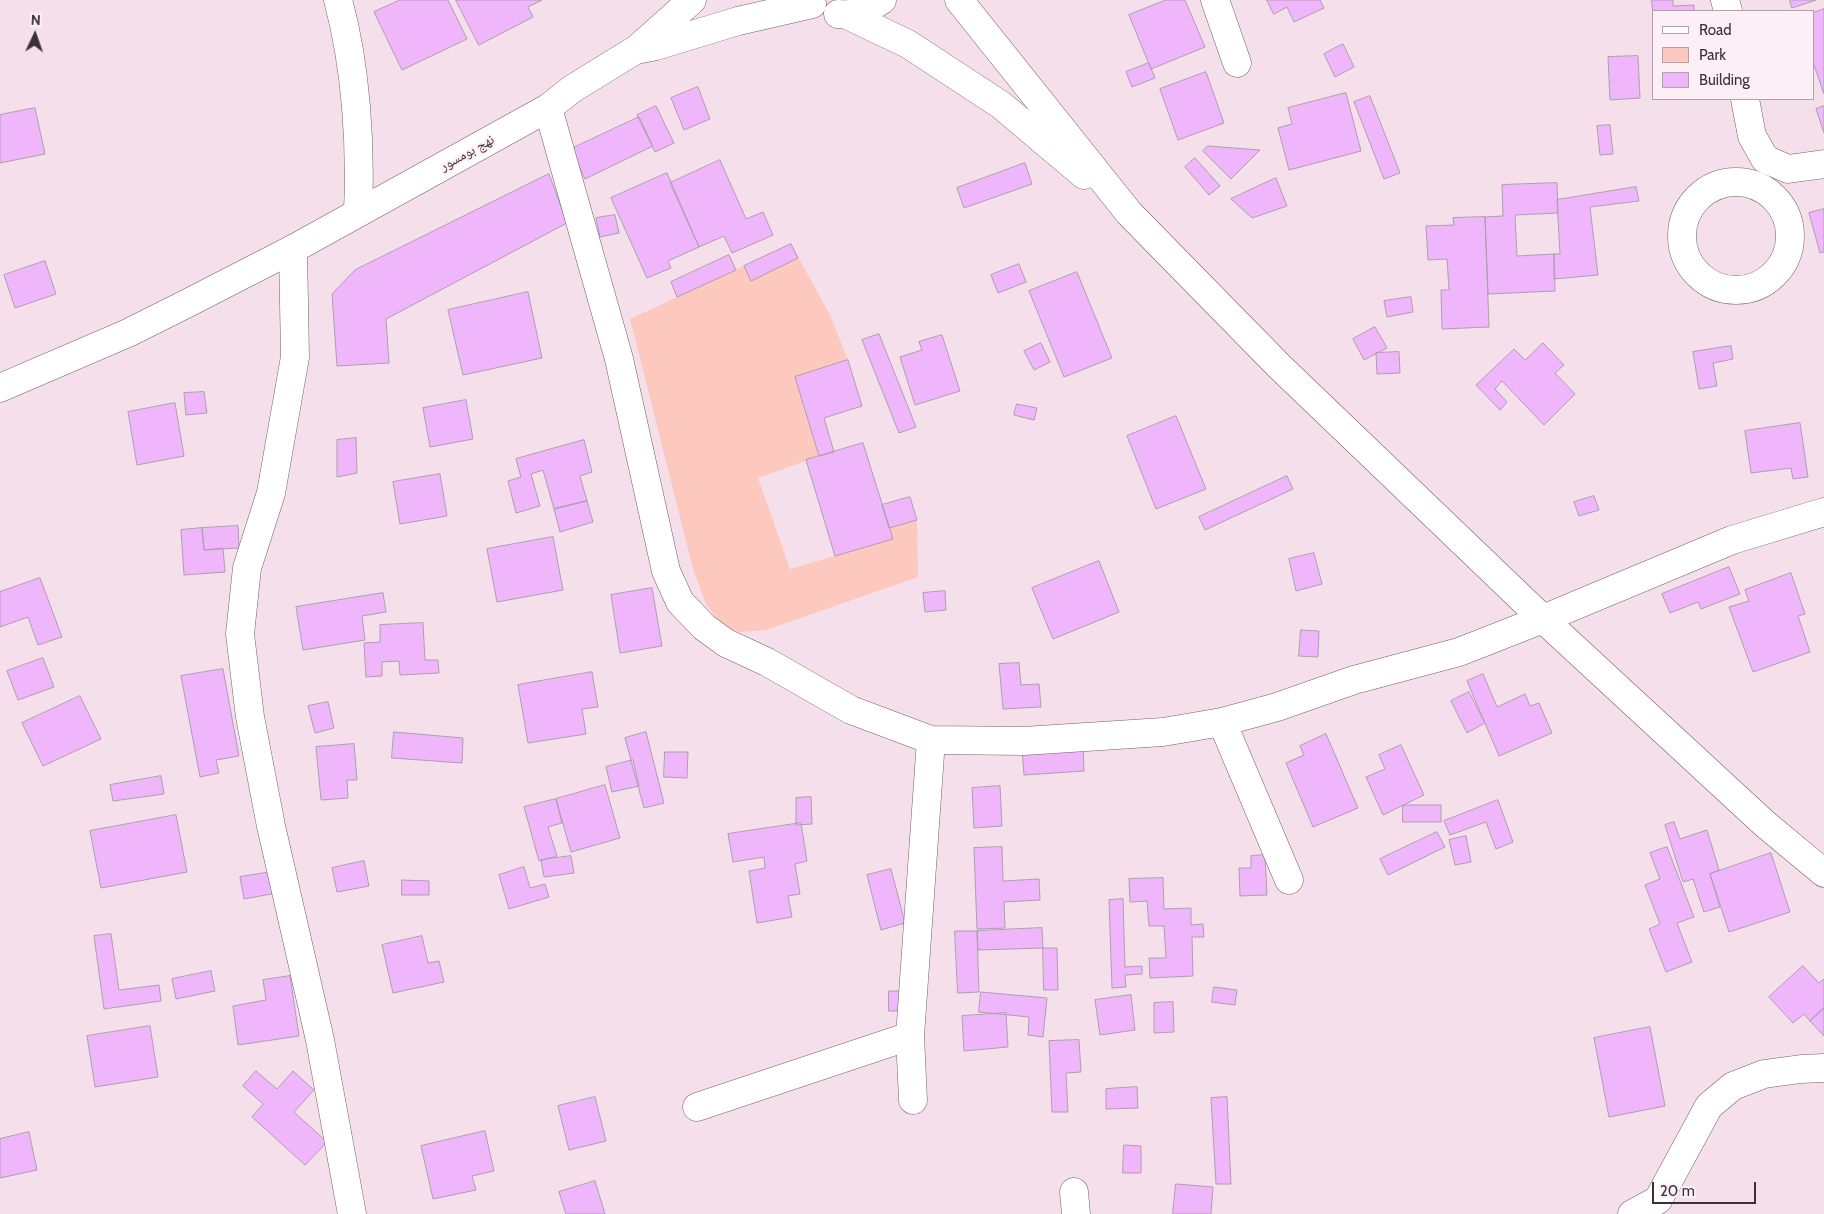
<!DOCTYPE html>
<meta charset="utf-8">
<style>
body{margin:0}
#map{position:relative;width:1824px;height:1214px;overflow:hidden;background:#f5dfeb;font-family:Cabin,sans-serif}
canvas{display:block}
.legend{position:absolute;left:1652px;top:10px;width:162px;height:90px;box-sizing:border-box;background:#fdeff6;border:1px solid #afa3a9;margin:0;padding:6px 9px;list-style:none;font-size:15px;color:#3a3136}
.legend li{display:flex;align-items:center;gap:10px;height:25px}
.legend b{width:25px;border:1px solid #afa3a9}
.north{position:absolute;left:10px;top:10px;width:50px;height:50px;-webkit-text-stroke:4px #fdeff6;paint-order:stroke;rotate:3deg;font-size:14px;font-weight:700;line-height:20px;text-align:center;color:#3a3136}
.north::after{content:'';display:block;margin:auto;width:18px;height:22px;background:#3a3136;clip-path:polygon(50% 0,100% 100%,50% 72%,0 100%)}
.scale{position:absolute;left:1652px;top:1182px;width:104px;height:22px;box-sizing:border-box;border:2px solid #3a3136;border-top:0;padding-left:6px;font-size:15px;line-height:18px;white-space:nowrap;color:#3a3136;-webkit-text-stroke:4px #fdeff6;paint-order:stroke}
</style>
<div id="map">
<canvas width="1824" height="1214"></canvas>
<ul class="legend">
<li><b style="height:6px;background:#fff"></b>Road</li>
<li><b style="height:14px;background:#fdc8be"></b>Park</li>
<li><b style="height:14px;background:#f0b6fc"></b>Building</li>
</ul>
<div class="north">N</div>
<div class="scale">20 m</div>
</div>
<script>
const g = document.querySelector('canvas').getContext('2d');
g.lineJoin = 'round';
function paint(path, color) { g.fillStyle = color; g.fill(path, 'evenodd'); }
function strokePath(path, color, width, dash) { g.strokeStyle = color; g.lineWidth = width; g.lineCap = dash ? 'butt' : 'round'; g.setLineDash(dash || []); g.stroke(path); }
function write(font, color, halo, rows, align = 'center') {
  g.font = font + ' Cabin,"Noto Naskh Arabic",sans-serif'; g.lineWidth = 4.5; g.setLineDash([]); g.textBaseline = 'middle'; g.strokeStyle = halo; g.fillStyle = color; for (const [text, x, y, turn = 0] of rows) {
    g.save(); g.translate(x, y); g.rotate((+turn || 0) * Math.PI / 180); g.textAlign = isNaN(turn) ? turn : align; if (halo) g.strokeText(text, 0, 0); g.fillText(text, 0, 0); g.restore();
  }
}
paint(new Path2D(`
 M 791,244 L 830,315 L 848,360 L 795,377 L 819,456 L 758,478 L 790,569 L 892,539 L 889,528 L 917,520 L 918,577 L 766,630 L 739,632 L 726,627 L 719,622 L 706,604 L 693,569 L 630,319 Z`), '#fdc8be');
const building = new Path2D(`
 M 400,0 L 448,0 L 467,39 L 402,70 L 374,12 Z
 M 456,0 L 542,0 L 528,7 L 533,17 L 479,45 Z
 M 1166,0 L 1185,0 L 1205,47 L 1151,69 L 1129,15 Z
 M 1267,0 L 1320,0 L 1324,8 L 1294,22 L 1287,7 L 1274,14 Z
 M 1652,0 L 1673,0 L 1673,6 L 1694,5 L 1694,11 L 1653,11 L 1653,15 Z
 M 1790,0 L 1816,0 L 1792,8 Z
 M 1824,9 L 1824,94 L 1813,62 L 1813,13 Z
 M 1343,44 L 1354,67 L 1335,77 L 1324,54 Z
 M 1638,56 L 1640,98 L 1610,100 L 1608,57 Z
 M 1149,63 L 1155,78 L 1132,87 L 1126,72 Z
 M 1206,72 L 1224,123 L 1178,140 L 1160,89 Z
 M 698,87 L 710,119 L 684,130 L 671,98 Z
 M 1346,93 L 1361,151 L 1289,170 L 1278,128 L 1292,124 L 1288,108 Z
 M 1370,96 L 1400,173 L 1384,179 L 1354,102 Z
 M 656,106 L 674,143 L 655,152 L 637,115 Z
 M 1824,106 L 1824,133 L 1816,109 Z
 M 35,108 L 45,154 L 0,163 L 0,115 Z
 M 639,117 L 653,146 L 585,179 L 571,149 Z
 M 1610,125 L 1613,154 L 1600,155 L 1597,126 Z
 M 1208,146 L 1260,150 L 1231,179 L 1203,151 Z
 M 1195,158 L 1220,186 L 1209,195 L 1185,167 Z
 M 720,160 L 746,219 L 763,212 L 773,235 L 732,253 L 724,236 L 699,247 L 670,183 Z
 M 1025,163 L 1032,184 L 964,208 L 957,188 Z
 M 667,173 L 699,247 L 668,261 L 671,268 L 647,278 L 611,198 Z
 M 549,174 L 567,223 L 386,319 L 389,363 L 337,366 L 332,294 L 355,270 Z
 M 1276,178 L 1287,206 L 1252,218 L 1231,199 Z
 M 1557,183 L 1558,213 L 1515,215 L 1517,256 L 1554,254 L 1555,291 L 1488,294 L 1485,217 L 1503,216 L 1502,185 Z
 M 1636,187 L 1639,201 L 1590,207 L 1598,275 L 1554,279 L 1554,254 L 1560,254 L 1557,200 Z
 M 1824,209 L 1824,252 L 1820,253 L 1809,213 Z
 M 615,215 L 619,233 L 600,237 L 596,218 Z
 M 1485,217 L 1489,327 L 1442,329 L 1441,290 L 1449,290 L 1447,259 L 1428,260 L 1426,226 L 1454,225 L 1453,218 Z
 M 791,244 L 798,258 L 751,281 L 744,266 Z
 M 729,255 L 736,270 L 677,297 L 671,282 Z
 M 45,261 L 56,294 L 15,308 L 4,275 Z
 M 1019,264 L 1026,282 L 998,293 L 991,275 Z
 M 1077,272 L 1112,358 L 1064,377 L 1029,291 Z
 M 528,292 L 542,358 L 463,375 L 448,310 Z
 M 1411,297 L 1413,312 L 1387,317 L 1384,301 Z
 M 1375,327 L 1387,348 L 1364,360 L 1353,339 Z
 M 879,334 L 916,427 L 899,433 L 862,340 Z
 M 942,335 L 960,391 L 915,405 L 900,357 L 922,350 L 919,342 Z
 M 1041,343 L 1050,362 L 1034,370 L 1024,351 Z
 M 1543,343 L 1564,365 L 1555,373 L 1575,394 L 1544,425 L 1502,381 L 1495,389 L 1507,402 L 1500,410 L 1476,385 L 1514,349 L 1525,360 Z
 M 1731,346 L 1733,359 L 1713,363 L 1717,386 L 1699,389 L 1693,352 Z
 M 1399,352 L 1400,373 L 1377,374 L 1376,353 Z
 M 848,360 L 862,406 L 824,418 L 834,452 L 819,456 L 795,377 Z
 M 204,392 L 207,413 L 186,415 L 184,393 Z
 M 466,400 L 473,439 L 430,447 L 423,408 Z
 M 175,403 L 184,456 L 137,465 L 128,412 Z
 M 1017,404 L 1037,408 L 1034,420 L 1014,415 Z
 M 1176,416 L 1206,489 L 1156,509 L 1127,436 Z
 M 1800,423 L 1808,477 L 1793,479 L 1791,468 L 1751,473 L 1745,431 Z
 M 356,438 L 357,473 L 337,477 L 337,440 Z
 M 584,440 L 592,472 L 580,476 L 587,501 L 554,509 L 543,470 L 531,474 L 540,506 L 516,513 L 508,481 L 521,477 L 516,459 Z
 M 863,443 L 893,539 L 835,556 L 806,460 Z
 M 440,474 L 447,516 L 400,524 L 393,482 Z
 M 1287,476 L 1293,489 L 1205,530 L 1199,517 Z
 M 1594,496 L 1599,510 L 1579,516 L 1574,502 Z
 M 910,497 L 917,520 L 889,528 L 882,505 Z
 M 587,501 L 593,522 L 560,532 L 554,509 Z
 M 238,526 L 239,548 L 204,550 L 202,528 Z
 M 202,528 L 204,550 L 223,548 L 225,572 L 184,575 L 181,530 Z
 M 553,537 L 563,590 L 497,602 L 487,549 Z
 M 1314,553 L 1322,584 L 1296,591 L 1289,559 Z
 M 1099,561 L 1119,612 L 1053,639 L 1032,588 Z
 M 1729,567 L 1740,594 L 1701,609 L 1698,602 L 1670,613 L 1662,594 Z
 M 1791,573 L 1805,614 L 1798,616 L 1810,652 L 1753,672 L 1729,607 L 1749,601 L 1745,590 Z
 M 40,578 L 62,637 L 38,645 L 28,617 L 0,627 L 0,592 Z
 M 652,588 L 662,646 L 620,653 L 611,595 Z
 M 945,591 L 946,610 L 925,612 L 923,593 Z
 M 383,593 L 386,612 L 362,616 L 365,640 L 303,650 L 296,607 Z
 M 423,623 L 425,660 L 438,660 L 439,673 L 400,675 L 399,661 L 382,662 L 382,676 L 366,677 L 364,643 L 380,642 L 380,625 Z
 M 1301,630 L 1319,631 L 1318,657 L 1299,656 Z
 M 43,658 L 54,687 L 18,700 L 7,671 Z
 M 1019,663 L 1021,685 L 1039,684 L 1041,707 L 1003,709 L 999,664 Z
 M 223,669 L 239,756 L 216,760 L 219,773 L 200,777 L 181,676 Z
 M 592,672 L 598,707 L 582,709 L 586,734 L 528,743 L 518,685 Z
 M 1483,674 L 1497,707 L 1525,694 L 1530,706 L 1539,703 L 1552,733 L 1499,756 L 1467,681 Z
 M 1469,692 L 1485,723 L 1467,733 L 1451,701 Z
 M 80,696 L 101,739 L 43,766 L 22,723 Z
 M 328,702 L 334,728 L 315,733 L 308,706 Z
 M 394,732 L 463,738 L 462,763 L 392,758 Z
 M 646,732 L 664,803 L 644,808 L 625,738 Z
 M 1326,734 L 1358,808 L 1313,827 L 1286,763 L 1304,755 L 1300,746 Z
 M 354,744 L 357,780 L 347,780 L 348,798 L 321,800 L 316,747 Z
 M 1083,745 L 1084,771 L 1024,775 L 1022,749 Z
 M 1401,745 L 1424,795 L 1383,815 L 1366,777 L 1385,769 L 1379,755 Z
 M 665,752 L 688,752 L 687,778 L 664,777 Z
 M 633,760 L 639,786 L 612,792 L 606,767 Z
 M 161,776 L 164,794 L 113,801 L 110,785 Z
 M 605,785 L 620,838 L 571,852 L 556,799 Z
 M 1000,786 L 1002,826 L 974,828 L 972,788 Z
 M 811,797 L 812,824 L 796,825 L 796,798 Z
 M 556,799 L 562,823 L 548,827 L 557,856 L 539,861 L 524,807 Z
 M 1498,800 L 1513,842 L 1496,849 L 1486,822 L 1450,835 L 1444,821 Z
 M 1403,805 L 1441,805 L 1441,822 L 1403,822 Z
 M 176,815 L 187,872 L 101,888 L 90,831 Z
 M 1674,822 L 1680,839 L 1707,830 L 1719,870 L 1710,874 L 1720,907 L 1704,912 L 1693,879 L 1683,882 L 1665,825 Z
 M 801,823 L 807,861 L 795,864 L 800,894 L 788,896 L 792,917 L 757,923 L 749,871 L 765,868 L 764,857 L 733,862 L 728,834 Z
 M 1437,832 L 1445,847 L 1388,875 L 1380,859 Z
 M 1466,836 L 1471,862 L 1455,865 L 1449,840 Z
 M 1002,847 L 1003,881 L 1039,879 L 1040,900 L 1004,902 L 1005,928 L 977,929 L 974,848 Z
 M 1667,847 L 1694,917 L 1677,923 L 1692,962 L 1666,972 L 1649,929 L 1660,924 L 1645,885 L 1660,879 L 1650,853 Z
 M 1771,853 L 1790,912 L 1729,932 L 1710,874 Z
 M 1265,855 L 1267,895 L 1240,896 L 1239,868 L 1251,868 L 1251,856 Z
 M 571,856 L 574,873 L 544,877 L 541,860 Z
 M 364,861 L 369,886 L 337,892 L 332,868 Z
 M 524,867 L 530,888 L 545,884 L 549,897 L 509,909 L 499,875 Z
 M 891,869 L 905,923 L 881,930 L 867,875 Z
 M 278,871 L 282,892 L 244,899 L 240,877 Z
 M 1163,878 L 1164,909 L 1191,908 L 1191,925 L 1203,924 L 1204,937 L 1192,937 L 1193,976 L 1150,978 L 1149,958 L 1166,958 L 1164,926 L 1149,926 L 1147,901 L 1130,902 L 1129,879 Z
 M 402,880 L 429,881 L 429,895 L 402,895 Z
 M 1123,899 L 1125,967 L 1142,966 L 1142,974 L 1125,975 L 1126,987 L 1112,988 L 1109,900 Z
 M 1042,928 L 1043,948 L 978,950 L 977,931 Z
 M 955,931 L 977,931 L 979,992 L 958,993 Z
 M 111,934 L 119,990 L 159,985 L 161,1001 L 104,1009 L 94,936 Z
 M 422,936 L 428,963 L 439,961 L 444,982 L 393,993 L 382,945 Z
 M 1043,948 L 1057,948 L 1058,990 L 1044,990 Z
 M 1803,966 L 1819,983 L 1824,979 L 1824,1008 L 1810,1021 L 1804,1014 L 1793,1023 L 1769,997 Z
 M 211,971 L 215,991 L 176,999 L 172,979 Z
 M 290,976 L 299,1036 L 238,1045 L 233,1006 L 266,1000 L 263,980 Z
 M 1214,987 L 1237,990 L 1235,1005 L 1212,1002 Z
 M 889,991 L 901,991 L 903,1011 L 889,1011 Z
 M 981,992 L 1047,998 L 1043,1037 L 1028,1035 L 1029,1017 L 979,1012 Z
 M 1131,995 L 1135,1030 L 1100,1035 L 1095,1000 Z
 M 1173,1002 L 1174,1032 L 1154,1033 L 1154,1003 Z
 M 1824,1008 L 1824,1036 L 1810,1021 Z
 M 1006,1013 L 1008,1047 L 964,1051 L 962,1016 Z
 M 150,1026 L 158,1077 L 95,1087 L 87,1036 Z
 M 1650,1027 L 1665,1106 L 1609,1117 L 1594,1038 Z
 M 1079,1040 L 1081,1072 L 1066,1073 L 1068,1112 L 1052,1112 L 1049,1041 Z
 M 256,1071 L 277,1089 L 293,1071 L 314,1090 L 294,1112 L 327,1142 L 305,1165 L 252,1117 L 263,1104 L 243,1086 Z
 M 1137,1087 L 1138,1108 L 1106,1109 L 1106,1089 Z
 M 595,1097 L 606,1141 L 569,1150 L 558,1106 Z
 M 1227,1097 L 1231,1184 L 1216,1184 L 1211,1098 Z
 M 485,1131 L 494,1171 L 472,1176 L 476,1190 L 433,1199 L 421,1146 Z
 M 29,1132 L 37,1170 L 0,1178 L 0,1139 Z
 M 1124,1145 L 1141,1146 L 1141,1173 L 1123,1173 Z
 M 595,1181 L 605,1214 L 566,1214 L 559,1192 Z
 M 1176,1184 L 1213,1187 L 1211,1214 L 1173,1214 Z`);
paint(building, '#f0b6fc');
strokePath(building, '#ac9eae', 1);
const minor = new Path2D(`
 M 338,0 C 356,66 361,144 358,212
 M 1215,0 L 1237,63
 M 1725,0 L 1728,11
 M 1745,99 L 1752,136 L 1765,159 L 1788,169 L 1824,164
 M 548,108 L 619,359 L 666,571 L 680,602 L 704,627 L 726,643 L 767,662 L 851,710 L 931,740 L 1024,741 L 1163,732 L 1222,722 L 1277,707 L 1354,680 L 1459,652 L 1543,619 L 1732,540 L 1824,512
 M1682 236a54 54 0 1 1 108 0a54 54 0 1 1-108 0Z
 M 293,249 L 295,357 L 271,493 L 247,568 L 240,634 L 250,717 L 271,826 L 320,1040 L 352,1214
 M 1222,722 L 1289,880
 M 913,1100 L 910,1036 L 931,740
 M 697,1107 L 910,1036
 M 1074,1192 L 1076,1214
 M 1632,1214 L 1658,1200 L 1709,1106 L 1733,1086 L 1764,1074 L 1801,1069 L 1824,1068`);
const secondary = new Path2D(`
 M 959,0 L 1129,213 L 1279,366 L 1543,619 L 1765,824 L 1824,873
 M 838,14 C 855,16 868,9 882,0
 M 847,15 L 908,44 L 1001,105 L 1084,175
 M 641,49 L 656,46 L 738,21 L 812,4
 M 0,388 L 128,333 L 182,306 L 293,249 L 548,108 L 572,89 L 637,49 L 692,0`);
strokePath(minor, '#72606a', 29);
strokePath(secondary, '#72606a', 29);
strokePath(minor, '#fff', 28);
strokePath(secondary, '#fff', 28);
write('14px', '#3a3136', '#fdeff6', [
 ["نهج بومسور",467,153,-29]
]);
</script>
